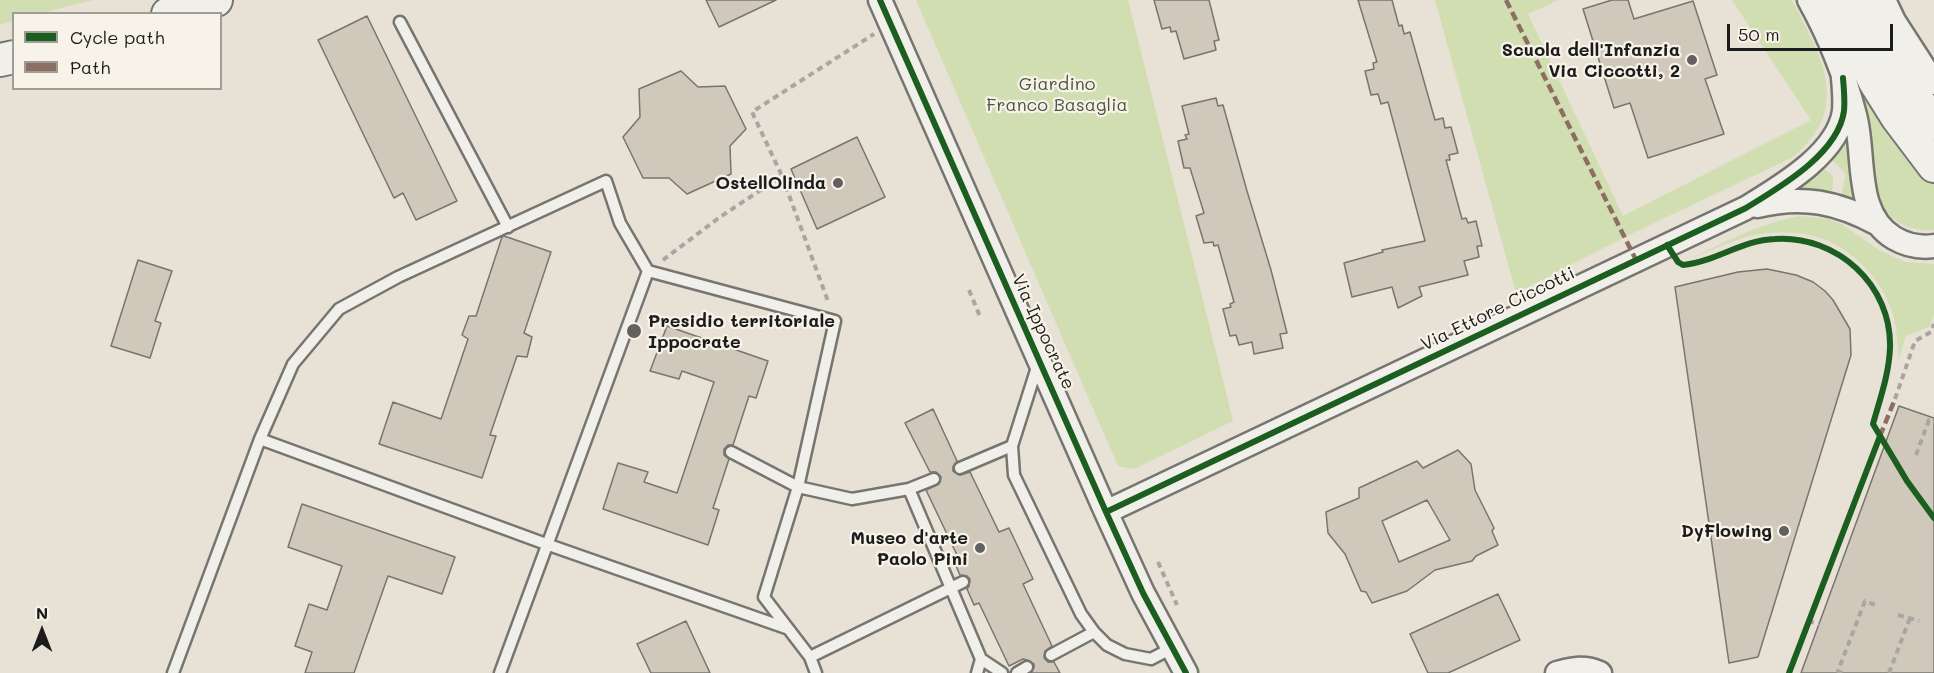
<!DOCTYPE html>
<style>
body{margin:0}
#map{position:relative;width:1934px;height:673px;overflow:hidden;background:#e7e1d6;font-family:Mali,sans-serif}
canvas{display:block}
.legend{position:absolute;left:12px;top:12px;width:210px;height:78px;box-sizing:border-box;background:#f7f3e8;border:2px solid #9f9d96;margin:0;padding:8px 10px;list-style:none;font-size:18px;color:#1c1c1c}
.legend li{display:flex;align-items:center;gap:12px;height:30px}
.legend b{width:30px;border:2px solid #9f9d96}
.north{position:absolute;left:12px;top:601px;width:60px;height:60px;-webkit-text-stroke:4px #f7f3e8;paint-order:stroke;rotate:0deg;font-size:16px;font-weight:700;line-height:24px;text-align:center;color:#1c1c1c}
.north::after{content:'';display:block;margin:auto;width:21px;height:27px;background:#1c1c1c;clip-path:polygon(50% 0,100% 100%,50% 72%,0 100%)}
.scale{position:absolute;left:1727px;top:24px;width:166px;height:27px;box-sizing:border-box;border:3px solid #1c1c1c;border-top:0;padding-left:8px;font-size:18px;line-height:21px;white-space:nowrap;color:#1c1c1c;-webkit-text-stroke:4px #f7f3e8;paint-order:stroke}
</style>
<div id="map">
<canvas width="1934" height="673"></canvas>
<ul class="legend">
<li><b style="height:8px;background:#1b5e20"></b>Cycle path</li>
<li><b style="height:8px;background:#8d6e63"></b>Path</li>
</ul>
<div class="north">N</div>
<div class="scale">50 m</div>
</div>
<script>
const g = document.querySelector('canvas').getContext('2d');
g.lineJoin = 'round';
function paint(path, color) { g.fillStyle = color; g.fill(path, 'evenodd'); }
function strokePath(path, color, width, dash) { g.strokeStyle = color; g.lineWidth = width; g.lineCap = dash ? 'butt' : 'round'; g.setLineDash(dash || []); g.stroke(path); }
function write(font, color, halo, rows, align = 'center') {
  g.font = font + ' Mali,sans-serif'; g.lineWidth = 4.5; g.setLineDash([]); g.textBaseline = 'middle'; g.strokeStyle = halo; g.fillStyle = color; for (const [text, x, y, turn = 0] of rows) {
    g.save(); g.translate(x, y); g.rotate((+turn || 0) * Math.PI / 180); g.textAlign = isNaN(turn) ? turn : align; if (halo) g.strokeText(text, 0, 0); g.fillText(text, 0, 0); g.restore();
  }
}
paint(new Path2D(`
 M 0,0 L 93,0 L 42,13 L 14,14 L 13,21 L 0,25 Z
 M 916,0 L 1128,0 L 1233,421 L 1134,469 L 1118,466 Z
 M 1435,0 L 1559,0 L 1528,14 L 1623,216 L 1811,120 L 1732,0 L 1792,0 C 1821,57 1853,107 1793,157 L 1631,234 L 1516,293 Z
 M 1857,78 L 1894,140 L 1915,169 L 1922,177 L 1934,181 L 1934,230 C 1909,231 1893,223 1879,203 L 1855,83 Z
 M 1844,133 L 1850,133 L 1857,202 L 1841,198 L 1846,174 L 1829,157 Z
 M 1821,166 L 1833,176 L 1832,194 L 1804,190 L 1788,193 Z
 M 1801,216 L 1828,219 L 1843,225 L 1879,250 L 1905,262 L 1934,264 L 1934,314 L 1930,326 L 1906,336 L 1898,360 C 1898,344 1897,329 1893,314 C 1882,279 1850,245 1814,236 C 1800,232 1783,232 1768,233 C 1743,235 1717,248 1694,257 C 1729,240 1763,222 1801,216 Z`), '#d1deb1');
const building = new Path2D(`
 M 706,0 L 776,0 L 719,27 Z
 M 1154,0 L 1209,0 L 1219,40 L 1214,41 L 1216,50 L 1184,59 L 1176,31 L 1171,32 L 1170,27 L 1162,29 Z
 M 1358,0 L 1392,0 L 1399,26 L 1402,25 L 1404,34 L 1410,32 L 1435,120 L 1443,118 L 1445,128 L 1451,127 L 1458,153 L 1449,155 L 1450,160 L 1446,160 L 1462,219 L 1466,218 L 1468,223 L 1476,221 L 1482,246 L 1477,246 L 1479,257 L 1464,261 L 1468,275 L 1419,287 L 1422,296 L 1398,308 L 1392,287 L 1352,297 L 1344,263 L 1383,252 L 1382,250 L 1425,241 L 1388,102 L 1381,104 L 1378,94 L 1371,95 L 1365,71 L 1374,69 L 1373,63 L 1377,62 Z
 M 1612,0 L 1628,0 L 1634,19 L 1693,1 L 1717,75 L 1705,79 L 1724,134 L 1648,158 L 1630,103 L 1614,108 L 1583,9 Z
 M 367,16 L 457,201 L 416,220 L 403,193 L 394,198 L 318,40 Z
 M 681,71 L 698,87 L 725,86 L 746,129 L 730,146 L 731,174 L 687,194 L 669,178 L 643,178 L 623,137 L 640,117 L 639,89 Z
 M 1216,98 L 1218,106 L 1223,105 L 1247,191 L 1271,270 L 1287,333 L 1280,334 L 1283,348 L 1254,354 L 1252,342 L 1239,345 L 1236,335 L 1230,336 L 1223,309 L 1231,307 L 1230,304 L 1234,302 L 1218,245 L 1214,246 L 1213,242 L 1204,243 L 1196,216 L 1204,213 L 1190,168 L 1184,168 L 1178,141 L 1187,139 L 1185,135 L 1189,134 L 1182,106 Z
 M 857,137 L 885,197 L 817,229 L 791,169 Z
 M 504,236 L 551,252 L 524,333 L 532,337 L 527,357 L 517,356 L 490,435 L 496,436 L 482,478 L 379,444 L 393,402 L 441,419 L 468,339 L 462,335 L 469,316 L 476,316 L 502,237 Z
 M 138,260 L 172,271 L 155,321 L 161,323 L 150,358 L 111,346 Z
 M 1767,269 L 1796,275 L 1813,282 L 1825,291 L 1833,300 L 1850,329 L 1851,355 L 1758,657 L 1729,663 L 1675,287 L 1738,272 Z
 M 667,326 L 768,361 L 756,398 L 749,396 L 733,445 L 728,445 L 724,449 L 724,455 L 729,459 L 713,508 L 719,510 L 708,545 L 603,509 L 618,463 L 648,472 L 644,482 L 677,493 L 714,382 L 682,371 L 679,379 L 650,371 Z
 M 1899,406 L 1934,418 L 1934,673 L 1801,673 Z
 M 933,409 L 957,461 L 953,467 L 953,471 L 960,475 L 970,472 L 999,532 L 1009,528 L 1033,579 L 1023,584 L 1052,646 L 1045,651 L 1044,658 L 1048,662 L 1054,662 L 1060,673 L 1031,673 L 1034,667 L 1034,664 L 1027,660 L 1023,659 L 1009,666 L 979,603 L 974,605 L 967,589 L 969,586 L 970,579 L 967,576 L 960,575 L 952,557 L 957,555 L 926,490 L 939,484 L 941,477 L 936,472 L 930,472 L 905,423 Z
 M 1458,450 L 1471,464 L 1475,490 L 1494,528 L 1492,531 L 1498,545 L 1476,556 L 1472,561 L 1435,570 L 1407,591 L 1372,603 L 1366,592 L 1361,591 L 1345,554 L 1328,533 L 1326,512 L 1359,498 L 1359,488 L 1417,461 L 1423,468 ZM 1427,500 L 1450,540 L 1399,562 L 1382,521 Z
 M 302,504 L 455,557 L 442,594 L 388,576 L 354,673 L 305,673 L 312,652 L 295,646 L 309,604 L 327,610 L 342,566 L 288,547 Z
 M 1498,594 L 1520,640 L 1448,673 L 1428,673 L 1410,634 Z
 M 686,621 L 710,673 L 651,673 L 637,644 Z`);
paint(building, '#d0c8bb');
strokePath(building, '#777570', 1.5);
const lane = new Path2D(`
 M 400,22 L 508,227
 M 1038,364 L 1012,446 L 1014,475 L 1081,614 L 1094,632 L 1107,645 L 1125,654 L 1151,659 L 1172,648
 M 260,439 L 546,544 L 786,628
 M 731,452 L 798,487 L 852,499 L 909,489
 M 960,468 L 1012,446
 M 934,479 L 909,489 L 981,659 L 1002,673
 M 1051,655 L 1094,632
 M 810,657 L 963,582
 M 173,673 L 260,439 L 293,364 L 339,309 L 398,277 L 606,181 L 620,223 L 648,271 L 835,321 L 798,487 L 764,597 L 810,657 L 816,673
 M 500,673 L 648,271
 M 977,673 L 981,659
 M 1017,673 L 1027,667`);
const street = new Path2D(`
 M 880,0 L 1106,512 L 1143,593 L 1186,673
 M 1809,0 C 1829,36 1845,76 1855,115 C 1866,156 1853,213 1894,238 C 1906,245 1920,248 1934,246
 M 1884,0 L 1894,21 L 1934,83
 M 1757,206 C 1803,195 1837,202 1878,224
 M 1106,512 L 1746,208 C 1780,187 1838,154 1844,111 C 1845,100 1844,89 1843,78
 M 1557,673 C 1573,669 1584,666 1600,673`);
const secondary = new Path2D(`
 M 1833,0 L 1875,82 L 1897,117 L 1934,166
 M 1861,0 C 1882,43 1904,85 1934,123
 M 168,14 L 216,0
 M 0,60 L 14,57`);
strokePath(lane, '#777570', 15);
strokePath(street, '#777570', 27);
strokePath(secondary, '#777570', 36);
strokePath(new Path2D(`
 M 782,176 L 829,304
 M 663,260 L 720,217 L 782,176 L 752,112 L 874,34
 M 969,290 L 981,319
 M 1895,399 L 1915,341 L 1931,332 L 1934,324
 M 1916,455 L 1929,420 L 1934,422
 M 1158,562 L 1177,605
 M 1898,615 L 1919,621
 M 1808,621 L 1819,624
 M 1842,673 L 1838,671 L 1865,601 L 1875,605
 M 1889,673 L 1910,618`), '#a7a6a2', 4, [6, 4.5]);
strokePath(lane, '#f0efea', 10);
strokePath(street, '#f0efea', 22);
strokePath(secondary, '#f0efea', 32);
strokePath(new Path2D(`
 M 1506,0 L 1636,260
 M 1880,436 L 1895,399`), '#8d6e63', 4.5, [9, 4.5]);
strokePath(new Path2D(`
 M 880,0 L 1106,512 L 1143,593 L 1186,673
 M 1667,245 L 1678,262 L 1683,265 C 1715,262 1742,240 1775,239 C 1837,235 1892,285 1890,348 C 1889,374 1880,399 1873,424 L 1907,481 L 1934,518
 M 1106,512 L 1746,208 C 1780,187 1838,154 1844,111 C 1845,100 1844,89 1843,78
 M 1789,673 L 1880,436`), '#1b5e20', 6);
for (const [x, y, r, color] of [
 [1692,60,6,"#63615d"],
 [838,183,6,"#63615d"],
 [634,331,8,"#63615d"],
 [1784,531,6,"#63615d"],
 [980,548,6,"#63615d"]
]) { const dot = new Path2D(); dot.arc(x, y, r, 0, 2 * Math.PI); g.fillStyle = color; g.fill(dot); strokePath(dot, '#f7f3e8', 2); }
write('bold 18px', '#1c1c1c', '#f7f3e8', [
 ["Scuola dell'Infanzia",1680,50],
 ["Via Ciccotti, 2",1680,71],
 ["OstellOlinda",826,183],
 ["Presidio territoriale",648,321,"left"],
 ["Ippocrate",648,342,"left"],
 ["DyFlowing",1772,531],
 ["Museo d'arte",968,538],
 ["Paolo Pini",968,559]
], 'right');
write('18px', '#4d5540', '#f7f3e8', [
 ["Giardino",1057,84],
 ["Franco Basaglia",1057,105]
]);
write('18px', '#1c1c1c', '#f7f3e8', [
 ["Via Ettore Ciccotti",1498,309,-26],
 ["Via Ippocrate",1043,332,65]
]);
</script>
